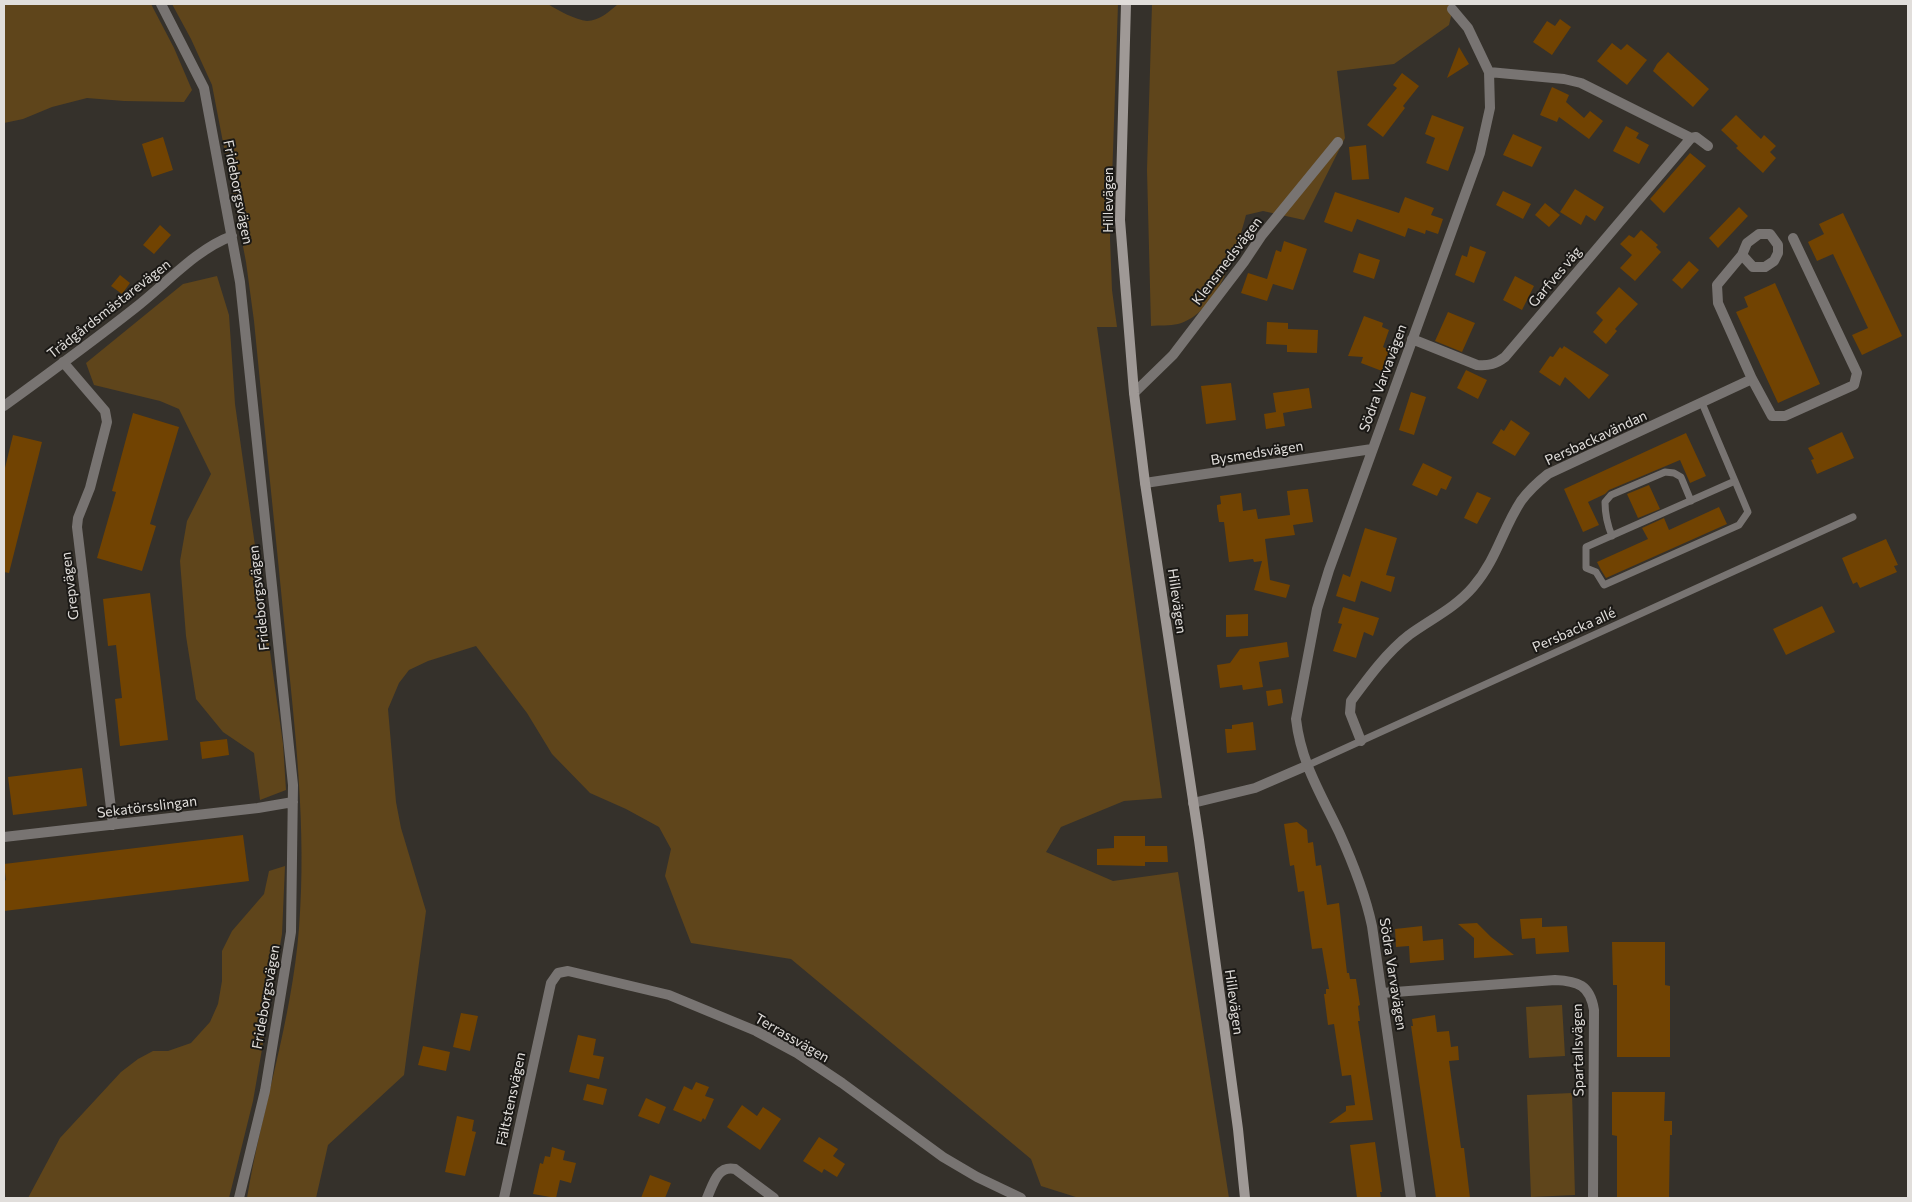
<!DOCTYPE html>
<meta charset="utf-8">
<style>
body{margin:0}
#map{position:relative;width:1912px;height:1202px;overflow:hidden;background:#35312b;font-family:Commissioner,sans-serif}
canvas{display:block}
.frame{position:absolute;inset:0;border:5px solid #e1dedb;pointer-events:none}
</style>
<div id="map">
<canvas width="1912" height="1202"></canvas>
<div class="frame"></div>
</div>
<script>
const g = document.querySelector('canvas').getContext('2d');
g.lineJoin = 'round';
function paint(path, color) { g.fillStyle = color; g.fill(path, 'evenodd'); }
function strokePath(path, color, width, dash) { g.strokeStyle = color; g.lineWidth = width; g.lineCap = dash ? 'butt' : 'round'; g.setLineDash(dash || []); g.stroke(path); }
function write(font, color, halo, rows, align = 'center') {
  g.font = font + ' Commissioner,sans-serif'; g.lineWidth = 4; g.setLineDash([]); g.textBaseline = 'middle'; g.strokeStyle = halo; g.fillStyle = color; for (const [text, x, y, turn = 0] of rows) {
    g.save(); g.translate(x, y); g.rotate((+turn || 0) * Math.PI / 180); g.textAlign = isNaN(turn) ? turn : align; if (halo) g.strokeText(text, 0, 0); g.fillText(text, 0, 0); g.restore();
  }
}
paint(new Path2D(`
 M 4,4 L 151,4 L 174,48 L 192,90 L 184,102 L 124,101 L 87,98 L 52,107 L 23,119 L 4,123 Z
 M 172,4 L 548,4 C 557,10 576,20 587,21 C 599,21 610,11 618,4 L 1118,4 L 1110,239 L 1112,290 L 1117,327 L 1097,327 L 1162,798 L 1124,801 L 1061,827 L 1046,852 L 1113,881 L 1178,872 L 1229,1198 L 1079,1198 L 1041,1186 L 1031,1159 L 791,959 L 691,943 L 665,876 L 671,849 L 659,827 L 626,809 L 590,793 L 552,754 L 527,713 L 476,646 L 428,661 L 409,670 L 399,683 L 388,709 L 396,802 L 401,828 L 426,911 L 404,1075 L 328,1145 L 316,1198 L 247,1198 C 262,1108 292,1020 299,928 C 307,828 295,730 285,631 C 275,528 264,425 254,321 L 246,262 L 212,85 L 191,39 Z
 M 1152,4 L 1454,4 L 1449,25 L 1394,64 L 1337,71 L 1345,138 L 1304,220 L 1263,211 L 1246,215 C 1237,250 1217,314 1178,324 C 1170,326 1159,325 1151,326 L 1147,170 Z
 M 217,276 L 229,315 L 235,404 L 283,744 L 286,790 L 260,800 L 254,753 L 223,732 L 196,699 L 186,636 L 180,561 L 187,521 L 211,474 L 179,409 L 160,401 L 94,385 L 86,363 L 183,284 Z
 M 285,866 L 282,934 L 253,1101 L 229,1198 L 28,1198 L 60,1138 L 121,1072 L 138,1059 L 153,1051 L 168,1051 L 191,1043 L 210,1022 L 218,1004 L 222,981 L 222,951 L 232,931 L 264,894 L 269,871 Z
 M 1562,1005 L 1565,1056 L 1529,1058 L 1526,1007 Z
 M 1572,1093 L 1575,1195 L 1531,1197 L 1527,1095 Z`), '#5f451b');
paint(new Path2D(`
 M 1560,19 L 1571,27 L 1552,55 L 1533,42 L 1547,21 L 1555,26 Z
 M 1612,43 L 1621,50 L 1627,44 L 1647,60 L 1627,85 L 1597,61 Z
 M 1459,47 L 1469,64 L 1447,78 Z
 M 1668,52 L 1709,89 L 1693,107 L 1653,71 L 1657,64 Z
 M 1402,73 L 1419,86 L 1403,106 L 1405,108 L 1383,137 L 1367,125 L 1397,88 L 1393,85 Z
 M 1552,87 L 1569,95 L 1566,102 L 1584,118 L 1590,111 L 1603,121 L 1589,139 L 1559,117 L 1557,122 L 1540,115 Z
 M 1432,115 L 1464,127 L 1448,171 L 1426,163 L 1435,138 L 1425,134 Z
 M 1736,115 L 1761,139 L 1764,135 L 1776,146 L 1770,152 L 1776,158 L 1763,173 L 1736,148 L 1738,146 L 1721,130 Z
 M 1626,126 L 1639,133 L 1636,138 L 1649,145 L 1639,164 L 1613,151 Z
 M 1513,134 L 1542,147 L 1532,167 L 1503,155 Z
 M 163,137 L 173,170 L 152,177 L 142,144 Z
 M 1366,145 L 1369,179 L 1352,180 L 1349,147 Z
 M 1690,153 L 1706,166 L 1664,213 L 1650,199 Z
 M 1575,189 L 1604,207 L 1595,221 L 1586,215 L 1581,225 L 1560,212 Z
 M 1503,191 L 1531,204 L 1523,219 L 1496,205 Z
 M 1335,192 L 1399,213 L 1405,197 L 1434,208 L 1431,215 L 1443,219 L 1438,234 L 1426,230 L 1425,234 L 1408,228 L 1405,237 L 1357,219 L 1352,232 L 1324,222 Z
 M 1545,203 L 1560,215 L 1549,227 L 1535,215 Z
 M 1739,207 L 1748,216 L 1718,248 L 1709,238 Z
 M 1843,213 L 1902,336 L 1862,355 L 1852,335 L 1868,328 L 1833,254 L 1817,261 L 1808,242 L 1824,234 L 1819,224 Z
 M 160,225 L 171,235 L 154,254 L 143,245 Z
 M 1641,230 L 1658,245 L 1656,247 L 1661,252 L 1635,281 L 1620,268 L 1632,255 L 1620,244 L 1629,235 L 1634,238 Z
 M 1284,241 L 1307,249 L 1293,290 L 1273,284 L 1267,301 L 1241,293 L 1248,273 L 1267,279 L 1276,250 L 1281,252 Z
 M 1470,246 L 1486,252 L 1474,283 L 1455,275 L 1462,255 L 1467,257 Z
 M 1359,253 L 1380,260 L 1374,279 L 1353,272 Z
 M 1689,261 L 1699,270 L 1682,289 L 1672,280 Z
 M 120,275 L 130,283 L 122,294 L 111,286 Z
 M 1515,276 L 1534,286 L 1522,310 L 1503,300 Z
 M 1775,283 L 1820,384 L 1778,403 L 1736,312 L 1748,307 L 1744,297 Z
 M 1619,287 L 1638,304 L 1615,329 L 1617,331 L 1606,344 L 1593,332 L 1603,320 L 1596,313 Z
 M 1448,312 L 1475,323 L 1462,352 L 1435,341 Z
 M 1364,316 L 1383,323 L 1382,327 L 1389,330 L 1383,347 L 1391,351 L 1382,371 L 1361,363 L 1363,357 L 1348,356 Z
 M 1267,322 L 1288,323 L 1288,329 L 1318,330 L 1317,353 L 1287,352 L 1287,345 L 1266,344 Z
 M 1564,346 L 1609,375 L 1589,399 L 1565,377 L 1560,386 L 1539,372 L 1550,356 L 1553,357 L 1560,347 L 1562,349 Z
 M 1466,370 L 1487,380 L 1478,399 L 1457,388 Z
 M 1231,383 L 1236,420 L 1206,424 L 1201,386 Z
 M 1309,388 L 1312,408 L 1283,413 L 1285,426 L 1266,429 L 1264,414 L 1276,412 L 1273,393 Z
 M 1411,392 L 1426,397 L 1414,435 L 1399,430 Z
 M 133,413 L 179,427 L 150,524 L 156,526 L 142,571 L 97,558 L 116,492 L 112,491 Z
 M 1511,420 L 1530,433 L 1515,456 L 1492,443 L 1501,429 L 1504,431 Z
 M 1842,432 L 1854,458 L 1817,474 L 1811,460 L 1814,459 L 1808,448 Z
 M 1686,433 L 1706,476 L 1690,483 L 1680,460 L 1609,490 L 1605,494 L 1588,502 L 1599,525 L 1583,532 L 1564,489 Z
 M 13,435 L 42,442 L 9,573 L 4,572 L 4,472 Z
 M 1423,463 L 1452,477 L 1446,490 L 1441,488 L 1437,496 L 1412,485 Z
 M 1649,485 L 1660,509 L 1638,518 L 1627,494 Z
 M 1303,489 L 1308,489 L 1313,522 L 1293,525 L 1295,535 L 1265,539 L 1270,580 L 1290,585 L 1286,598 L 1254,590 L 1262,561 L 1254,562 L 1253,559 L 1229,562 L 1224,522 L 1219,522 L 1217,508 L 1217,505 L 1221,504 L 1220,496 L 1241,493 L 1243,511 L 1256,509 L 1258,519 L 1290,515 L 1287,491 Z
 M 1477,492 L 1491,498 L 1477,524 L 1464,518 Z
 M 1719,507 L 1727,524 L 1606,578 L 1601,570 L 1597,562 L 1648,539 L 1642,528 L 1664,518 L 1669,530 Z
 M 1365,528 L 1397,538 L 1386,575 L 1395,577 L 1391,592 L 1361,581 L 1355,602 L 1336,596 L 1343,574 L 1350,577 Z
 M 1886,539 L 1898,565 L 1894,566 L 1897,572 L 1860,588 L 1857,582 L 1853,584 L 1842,558 Z
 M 150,593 L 168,740 L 120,746 L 115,699 L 122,698 L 116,645 L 108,646 L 103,599 Z
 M 1822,606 L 1835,632 L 1786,655 L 1773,629 Z
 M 1343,607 L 1379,618 L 1373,636 L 1364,632 L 1356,658 L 1333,651 L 1342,624 L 1338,623 Z
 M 1248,614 L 1248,636 L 1226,637 L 1226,615 Z
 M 1287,642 L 1289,657 L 1259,662 L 1263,687 L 1243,690 L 1242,685 L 1220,688 L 1217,665 L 1230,663 L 1240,649 Z
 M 1281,689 L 1283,703 L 1268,706 L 1266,691 Z
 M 1253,722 L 1256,750 L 1227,753 L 1225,729 L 1232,729 L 1232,725 Z
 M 227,739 L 229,755 L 202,759 L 200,742 Z
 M 82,768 L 87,806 L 13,815 L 8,777 Z
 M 1297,822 L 1307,830 L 1308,843 L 1313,842 L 1316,866 L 1321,865 L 1327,905 L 1339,903 L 1347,973 L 1349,973 L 1350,979 L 1356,979 L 1360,1005 L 1358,1006 L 1360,1021 L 1358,1021 L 1373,1120 L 1329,1123 L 1346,1111 L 1346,1106 L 1355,1105 L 1351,1075 L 1342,1076 L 1334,1024 L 1328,1025 L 1324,994 L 1326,994 L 1326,989 L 1329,989 L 1322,948 L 1312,949 L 1304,891 L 1298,892 L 1294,865 L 1290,866 L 1284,824 Z
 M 243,835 L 249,881 L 4,911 L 4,881 L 6,880 L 4,864 Z
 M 1114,836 L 1145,836 L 1145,846 L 1167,846 L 1168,862 L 1145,862 L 1145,866 L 1097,865 L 1097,849 L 1114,848 Z
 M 1542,918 L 1542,927 L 1567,926 L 1569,952 L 1536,954 L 1535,938 L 1522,939 L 1520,919 Z
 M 1477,923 L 1491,937 L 1514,955 L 1474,958 L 1474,938 L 1458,924 Z
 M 1422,926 L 1423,941 L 1443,939 L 1444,960 L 1410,963 L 1409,946 L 1396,947 L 1395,929 Z
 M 1612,942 L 1665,942 L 1665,985 L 1670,986 L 1670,1057 L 1617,1057 L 1617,985 L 1613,985 Z
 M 461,1013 L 478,1016 L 470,1051 L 453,1047 Z
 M 1435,1015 L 1437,1032 L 1449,1031 L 1451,1047 L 1458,1046 L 1459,1060 L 1449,1061 L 1461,1148 L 1464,1148 L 1470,1198 L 1436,1198 L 1411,1026 L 1413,1026 L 1412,1019 Z
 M 578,1035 L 596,1039 L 593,1055 L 604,1057 L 599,1079 L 569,1072 Z
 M 423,1046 L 450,1052 L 446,1071 L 418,1065 Z
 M 696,1082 L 709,1087 L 705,1096 L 714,1099 L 705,1120 L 703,1118 L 701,1122 L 673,1110 L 684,1086 L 692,1090 Z
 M 587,1084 L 607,1089 L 603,1105 L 583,1100 Z
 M 1612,1092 L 1665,1092 L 1664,1121 L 1672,1121 L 1672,1135 L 1670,1135 L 1669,1198 L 1617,1198 L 1617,1136 L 1612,1135 Z
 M 646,1098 L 666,1107 L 659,1124 L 638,1116 Z
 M 742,1105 L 757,1116 L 763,1107 L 781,1119 L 760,1150 L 727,1127 Z
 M 457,1116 L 474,1120 L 472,1131 L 476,1132 L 465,1176 L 445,1172 Z
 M 819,1137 L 838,1149 L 833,1156 L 845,1164 L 837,1177 L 824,1169 L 822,1173 L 803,1161 Z
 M 1375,1142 L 1382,1192 L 1380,1192 L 1381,1198 L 1357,1198 L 1350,1145 Z
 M 552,1147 L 565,1151 L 563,1160 L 576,1163 L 571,1183 L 560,1180 L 556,1198 L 533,1194 L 540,1163 L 543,1164 L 545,1156 L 550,1157 Z
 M 650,1175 L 671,1183 L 665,1198 L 641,1198 Z`), '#714302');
strokePath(new Path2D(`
 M 1702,403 L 1735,481
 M 1735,481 L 1748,512 L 1739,525 L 1604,585 L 1596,572 L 1586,568 L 1586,547 Z
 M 1612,536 C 1607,524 1605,515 1605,502 L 1611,495 L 1665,472 L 1674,473 L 1681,477 L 1691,501
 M 1306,766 L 1853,517`), '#787472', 7);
strokePath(new Path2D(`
 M 161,4 L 204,88 L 240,282 L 293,785 L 291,932 L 265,1091 L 239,1198
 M 1691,138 L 1696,137 L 1708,146
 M 1742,255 L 1753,267 L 1765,267 L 1774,261 L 1778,253 L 1778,245 L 1770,234 L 1759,234 L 1747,243 L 1742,255 L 1717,285 L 1718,303 L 1752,379 L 1772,416 L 1785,416 L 1854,385 L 1857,373 L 1793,238
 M 1412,339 L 1477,365 C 1489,366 1496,364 1505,357 L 1691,138 L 1581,83 L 1564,79 L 1489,72
 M 63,362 L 105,411 L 107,422 L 90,488 L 78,518 L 77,527 L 113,825
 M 1134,393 L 1173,355 L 1244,262 L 1262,235 L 1338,142
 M 4,406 C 48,374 92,342 135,308 C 165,285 196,249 232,236
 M 1145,483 L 1372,449
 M 1361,741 L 1350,713 L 1351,701 C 1368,678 1387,652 1409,635 C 1431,619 1455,608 1473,587 C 1497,559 1502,530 1521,501 C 1529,490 1538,482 1548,474 L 1752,379
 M 1193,803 L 1255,788 L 1306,766
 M 4,837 L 258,808 L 293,802
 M 1382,993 L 1555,980 C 1578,981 1590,985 1594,1010 L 1593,1198
 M 504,1198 L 551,983 L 558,973 L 568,971 L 669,995 L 756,1031 L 797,1053 L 842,1083 L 943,1157 L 977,1177 L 1021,1198
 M 707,1198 C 713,1185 717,1165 735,1169 L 774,1198
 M 1411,1198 L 1372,926 C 1365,893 1353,863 1339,832 C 1321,794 1301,763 1296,719 L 1317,609 L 1329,570 L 1480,153 L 1490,108 L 1489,72 L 1468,28 L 1452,9`), '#787472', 10);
strokePath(new Path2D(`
 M 1126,4 L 1120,220 L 1134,393 L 1145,483 L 1199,840 L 1238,1129 L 1245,1198`), '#9f9996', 10);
write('14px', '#e1dedb', '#1b1916', [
 ["Frideborgsvägen",238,192,79],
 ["Hillevägen",1108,200,-90],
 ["Klensmedsvägen",1227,261,-53],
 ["Garfves väg",1555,277,-50],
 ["Trädgårdsmästarevägen",109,309,-38],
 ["Södra Varvavägen",1383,378,-70],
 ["Persbackavändan",1596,438,-25],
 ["Bysmedsvägen",1257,453,-9],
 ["Grepvägen",70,586,-97],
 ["Frideborgsvägen",259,598,-96],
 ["Hillevägen",1177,601,82],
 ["Persbacka allé",1574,630,-24],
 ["Sekatörsslingan",147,807,-7],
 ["Södra Varvavägen",1393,974,81],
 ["Frideborgsvägen",266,997,-80],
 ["Hillevägen",1234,1002,82],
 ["Terrassvägen",792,1038,30],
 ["Spartallsvägen",1578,1050,-91],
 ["Fältstensvägen",511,1099,-78]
]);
</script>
